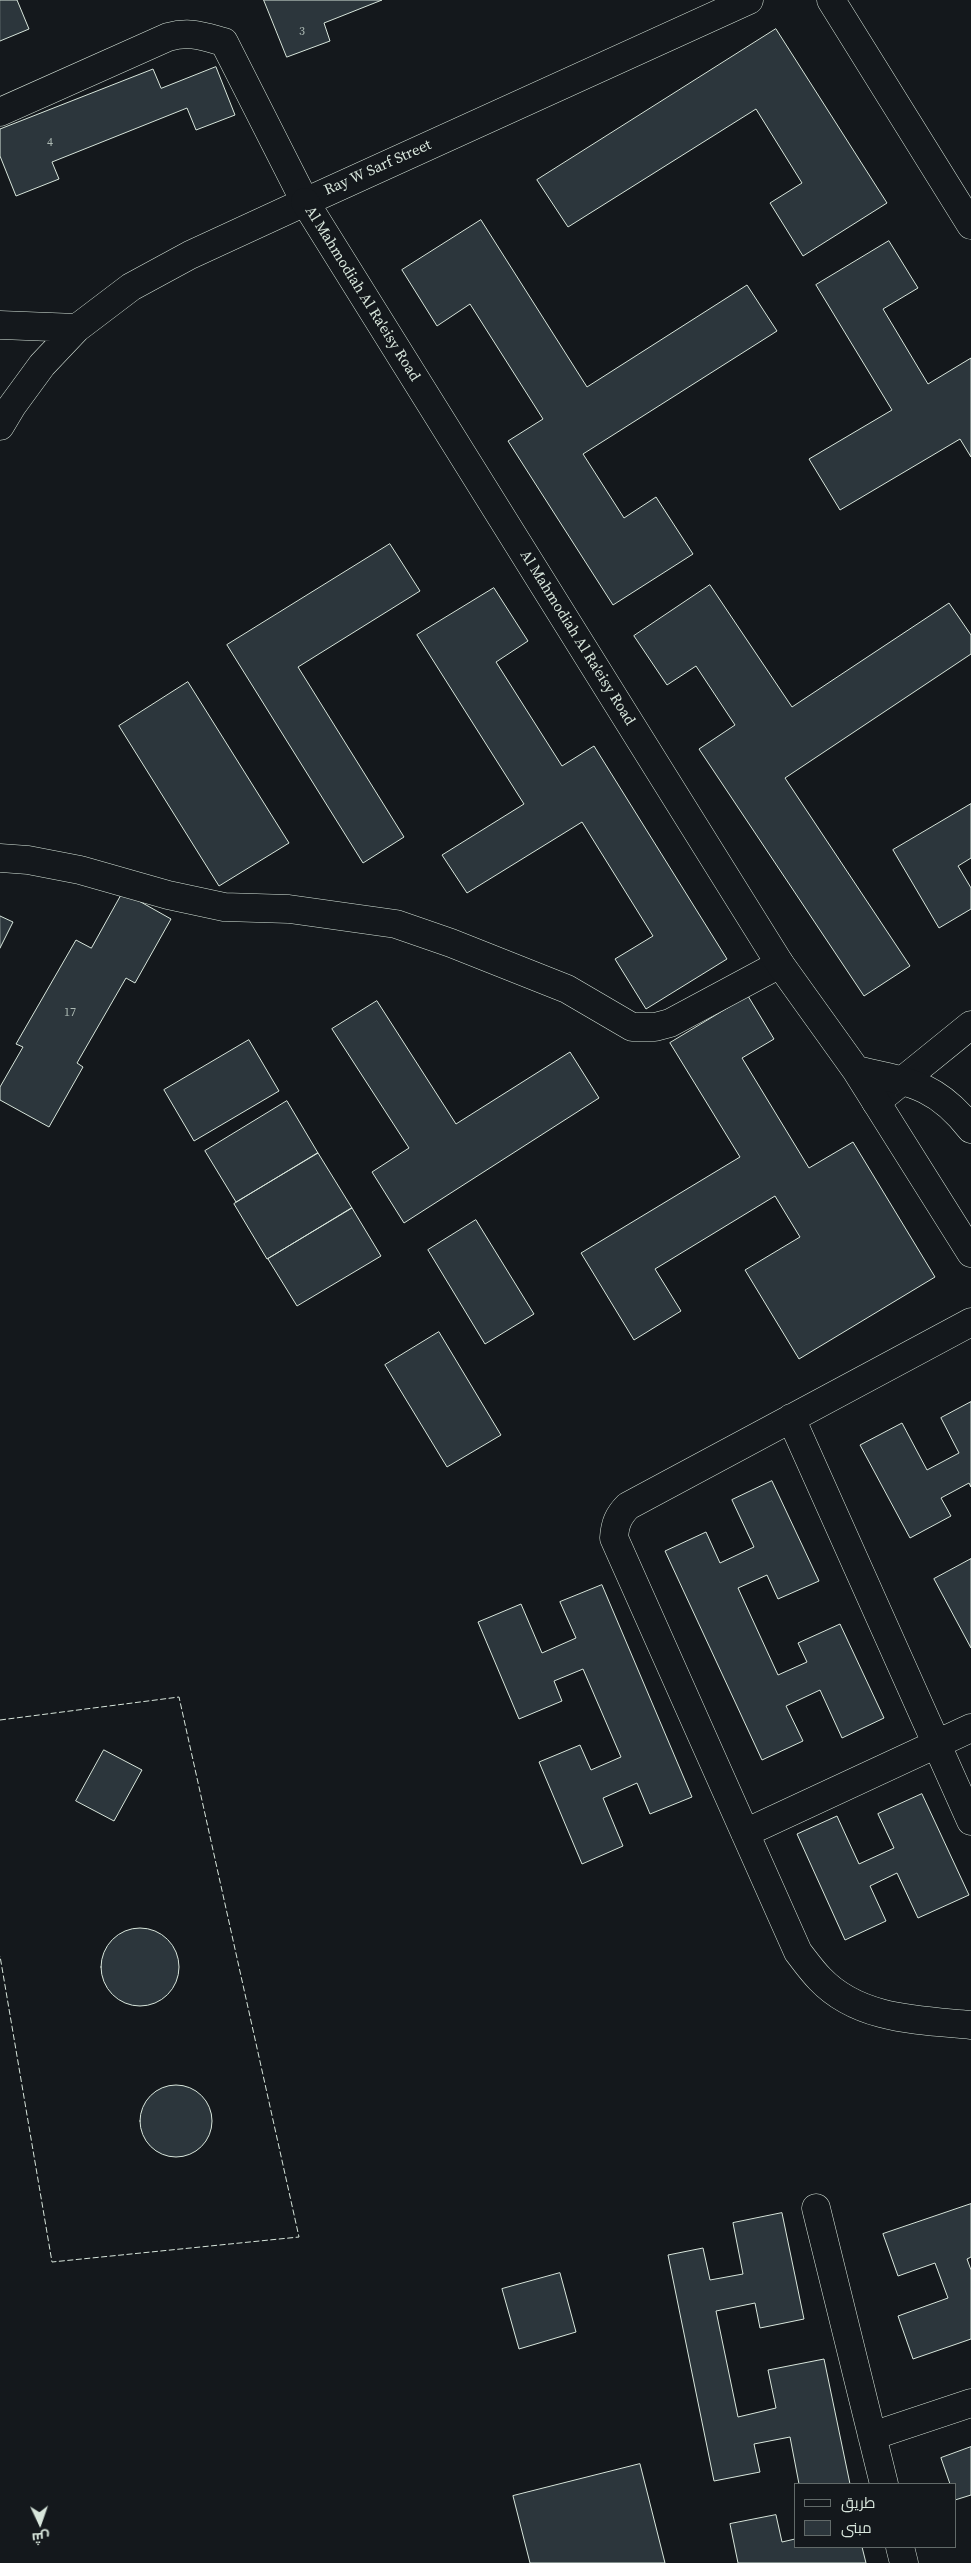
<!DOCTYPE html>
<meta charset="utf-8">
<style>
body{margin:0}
#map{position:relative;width:971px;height:2563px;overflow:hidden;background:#14181c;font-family:"Source Serif 4",Cairo,serif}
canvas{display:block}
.legend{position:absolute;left:794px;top:2483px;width:162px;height:65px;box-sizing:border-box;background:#14181c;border:1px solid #626a69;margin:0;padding:6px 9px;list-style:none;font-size:15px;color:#d8e6dc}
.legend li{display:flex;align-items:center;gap:10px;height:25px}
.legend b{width:25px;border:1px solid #626a69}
.north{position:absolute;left:15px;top:2498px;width:50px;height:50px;-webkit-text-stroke:4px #14181c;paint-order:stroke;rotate:177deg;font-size:14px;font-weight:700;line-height:20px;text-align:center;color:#d8e6dc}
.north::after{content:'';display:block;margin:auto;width:18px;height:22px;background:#d8e6dc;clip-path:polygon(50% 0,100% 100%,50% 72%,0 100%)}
</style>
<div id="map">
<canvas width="971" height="2563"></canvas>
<ul class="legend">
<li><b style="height:6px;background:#14181c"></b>طريق</li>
<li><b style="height:14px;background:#2c363c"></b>مبنى</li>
</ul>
<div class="north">ش</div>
</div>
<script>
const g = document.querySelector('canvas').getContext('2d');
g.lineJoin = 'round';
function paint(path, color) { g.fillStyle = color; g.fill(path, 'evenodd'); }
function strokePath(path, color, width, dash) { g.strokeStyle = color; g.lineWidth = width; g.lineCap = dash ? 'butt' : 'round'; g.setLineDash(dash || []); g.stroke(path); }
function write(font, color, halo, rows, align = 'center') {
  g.font = font + ' "Source Serif 4",serif'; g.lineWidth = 4; g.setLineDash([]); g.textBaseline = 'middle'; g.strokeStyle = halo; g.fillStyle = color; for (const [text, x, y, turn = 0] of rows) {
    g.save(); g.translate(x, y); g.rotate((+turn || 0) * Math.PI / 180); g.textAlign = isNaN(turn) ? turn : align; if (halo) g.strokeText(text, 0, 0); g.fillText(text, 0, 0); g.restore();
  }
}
const building = new Path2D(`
 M 0,0 L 17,0 L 29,29 L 0,41 Z
 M 264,0 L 382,0 L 324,23 L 330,41 L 287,57 Z
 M 776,29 L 887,203 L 803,256 L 770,203 L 802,183 L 756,109 L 568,227 L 537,180 Z
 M 216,67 L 235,115 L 196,130 L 187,108 L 52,162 L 59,179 L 16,196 L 0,156 L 0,129 L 153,69 L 161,88 Z
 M 481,220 L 587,387 L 747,285 L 777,331 L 583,454 L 624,518 L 656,497 L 693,554 L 613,605 L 508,441 L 543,419 L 470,304 L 437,326 L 402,270 Z
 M 889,241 L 918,288 L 883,309 L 928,384 L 971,358 L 971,457 L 960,439 L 840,510 L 809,459 L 892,410 L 816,285 Z
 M 390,544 L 420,591 L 298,667 L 404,837 L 363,863 L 227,645 Z
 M 710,585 L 792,707 L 949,603 L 971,635 L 971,654 L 785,778 L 910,966 L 864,996 L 699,749 L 735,725 L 696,666 L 667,685 L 634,636 Z
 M 494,588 L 528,641 L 496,662 L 562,766 L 594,746 L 727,959 L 646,1009 L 615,959 L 653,936 L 582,822 L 467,893 L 442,855 L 524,804 L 417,635 Z
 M 188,682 L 289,843 L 219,886 L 119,726 Z
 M 971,804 L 971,858 L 958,866 L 971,888 L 971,909 L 939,928 L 893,850 Z
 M 123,892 L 171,919 L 135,983 L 126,978 L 77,1063 L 83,1067 L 49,1127 L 0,1100 L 0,1087 L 23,1047 L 16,1044 L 76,940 L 91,948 Z
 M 0,916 L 13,922 L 0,948 Z
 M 748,996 L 774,1039 L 742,1058 L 809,1168 L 853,1142 L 935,1277 L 799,1359 L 745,1270 L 800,1237 L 775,1196 L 655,1269 L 681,1311 L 634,1340 L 581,1253 L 740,1157 L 670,1043 Z
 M 377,1001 L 456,1124 L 570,1052 L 599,1098 L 404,1223 L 372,1172 L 409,1148 L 332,1029 Z
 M 249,1040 L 279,1091 L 194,1141 L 164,1090 Z
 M 287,1101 L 318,1153 L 236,1202 L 205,1151 Z
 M 318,1153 L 352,1208 L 267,1259 L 234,1204 Z
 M 352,1208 L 381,1256 L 297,1306 L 268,1259 Z
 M 476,1220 L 534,1314 L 485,1344 L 428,1250 Z
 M 439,1332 L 501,1435 L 447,1467 L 385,1365 Z
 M 971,1402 L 971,1487 L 969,1483 L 941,1498 L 951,1516 L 910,1538 L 860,1445 L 902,1423 L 927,1470 L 959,1453 L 941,1418 Z
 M 772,1481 L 819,1581 L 778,1599 L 767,1575 L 738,1588 L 778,1675 L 807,1662 L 798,1643 L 840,1624 L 884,1718 L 842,1738 L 820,1690 L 786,1706 L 803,1741 L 762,1760 L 665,1551 L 706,1532 L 720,1563 L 754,1547 L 732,1500 Z
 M 971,1559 L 971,1648 L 934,1579 Z
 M 602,1585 L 692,1797 L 650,1814 L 637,1783 L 603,1798 L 623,1846 L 582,1864 L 539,1762 L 580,1745 L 591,1770 L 621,1757 L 583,1669 L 554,1681 L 562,1701 L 519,1719 L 478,1622 L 521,1604 L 542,1653 L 576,1638 L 560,1602 Z
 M 104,1750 L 142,1770 L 114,1821 L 76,1801 Z
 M 922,1794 L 969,1895 L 918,1918 L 897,1873 L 870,1886 L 886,1921 L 845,1940 L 797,1834 L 837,1816 L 859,1864 L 894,1848 L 878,1814 Z
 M101 1967a39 39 0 1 1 78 0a39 39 0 1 1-78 0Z
 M140 2121a36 36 0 1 1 72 0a36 36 0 1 1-72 0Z
 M 971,2204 L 971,2257 L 967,2259 L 971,2270 L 971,2339 L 913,2359 L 898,2316 L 948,2298 L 935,2263 L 898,2276 L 883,2234 Z
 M 782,2213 L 804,2319 L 760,2328 L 755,2303 L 716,2311 L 738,2417 L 776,2408 L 768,2370 L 824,2359 L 850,2484 L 799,2484 L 790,2437 L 754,2444 L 760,2472 L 714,2481 L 668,2255 L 703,2248 L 710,2280 L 743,2274 L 733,2223 Z
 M 560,2273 L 576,2332 L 519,2349 L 502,2289 Z
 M 971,2447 L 971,2495 L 955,2500 L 955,2484 L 950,2484 L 941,2458 Z
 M 640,2464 L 665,2563 L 530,2563 L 513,2496 Z
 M 776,2515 L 782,2542 L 795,2539 L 795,2547 L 862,2547 L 866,2563 L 738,2563 L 730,2524 Z`);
paint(building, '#2c363c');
strokePath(building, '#d8e6dc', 1);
const minor = new Path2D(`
 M 831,0 L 971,225
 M 0,112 L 168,37 C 190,31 202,36 224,42 L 305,202
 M 0,325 L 77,328
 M 0,426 L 12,406 L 42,365 L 77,328 L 131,287 L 190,255 L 305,202 L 749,0
 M 0,858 L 28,860 L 80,870 L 168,895 L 224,907 L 289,909 L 396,924 L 451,943 L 567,989 L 632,1027 L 655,1027 L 670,1023 L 780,964
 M 876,1102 L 971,1025
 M 971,1322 L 628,1506 C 618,1516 615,1524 614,1538 L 798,1952 C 805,1961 812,1971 820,1979 C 859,2020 919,2020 971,2025
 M 791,1418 L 971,1821
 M 745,1833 L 971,1728
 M 816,2208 L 884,2484
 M 872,2436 L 971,2403
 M 900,2547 L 904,2563`);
const tertiary = new Path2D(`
 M 305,202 L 780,964 L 856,1070 L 971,1253
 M 856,1070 C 909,1082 936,1084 971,1129`);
strokePath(minor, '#d8e6dc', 29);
strokePath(tertiary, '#d8e6dc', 29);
strokePath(minor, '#14181c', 28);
strokePath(tertiary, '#14181c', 28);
strokePath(new Path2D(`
 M 0,1720 L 179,1697 L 299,2237 L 52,2262 L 0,1956`), '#d8e6dc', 1, [6, 2.5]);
write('12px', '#adbab4', null, [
 ["3",302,32],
 ["4",50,143],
 ["17",70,1013]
]);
write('15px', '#d8e6dc', '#14181c', [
 ["Ray W Sarf Street",378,168,-24],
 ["Al Mahmodiah Al Ra'eisy Road",362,294,58],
 ["Al Mahmodiah Al Ra'eisy Road",577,638,58]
]);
</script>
